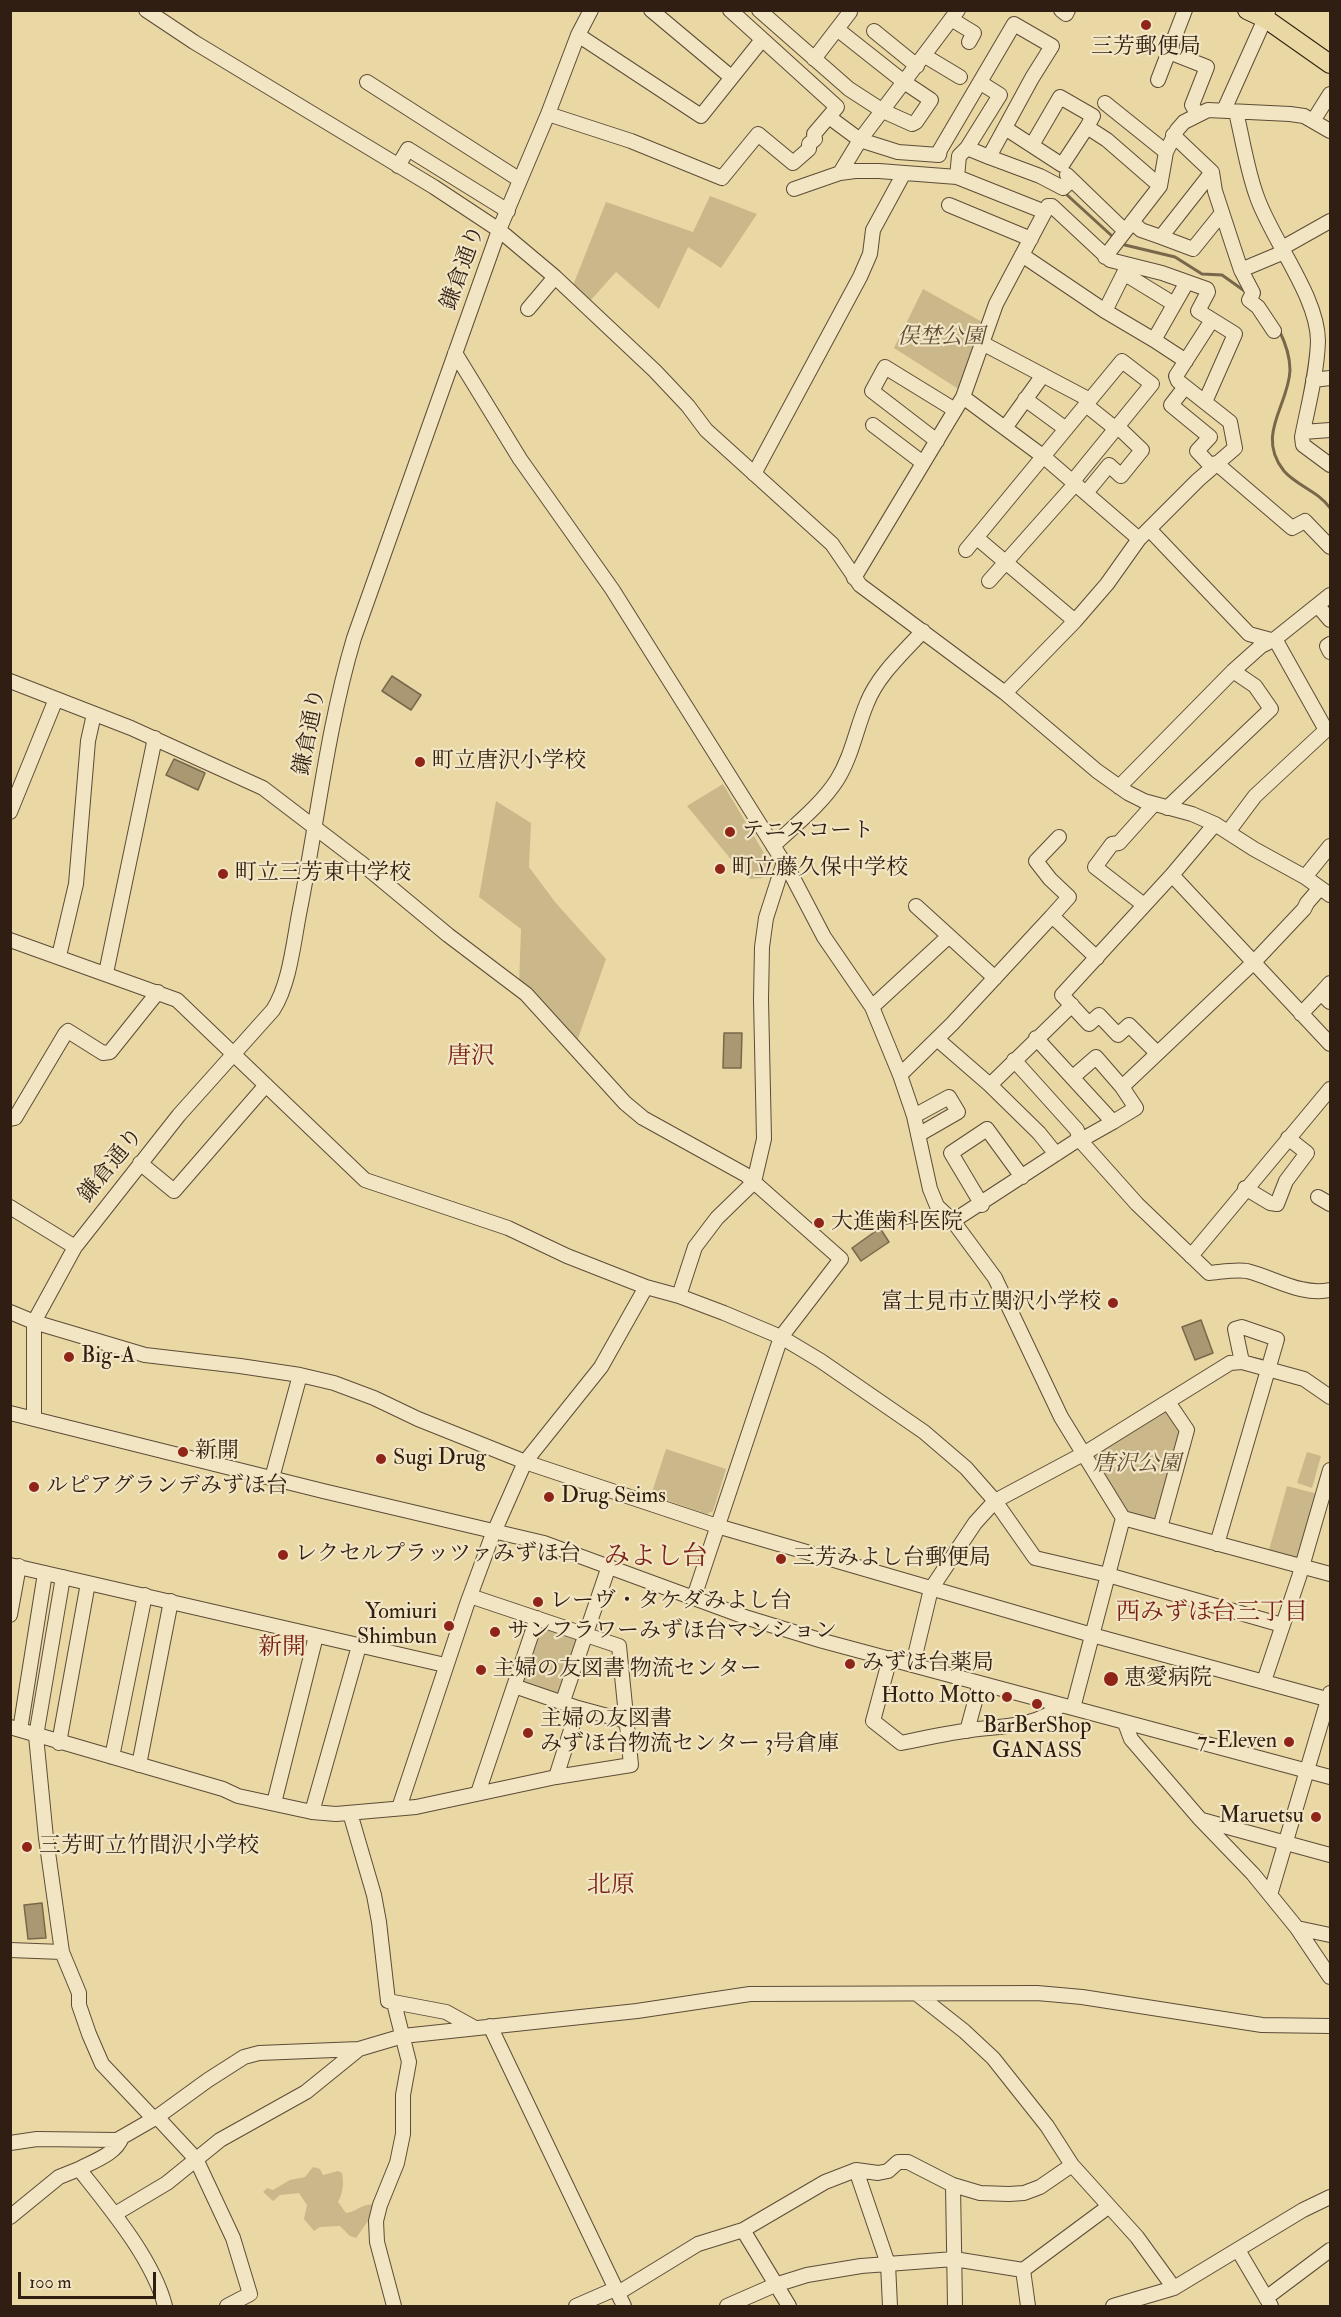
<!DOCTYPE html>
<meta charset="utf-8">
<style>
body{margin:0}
#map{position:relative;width:1341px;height:2317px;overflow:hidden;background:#e9d7a4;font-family:"IM FELL Double Pica",serif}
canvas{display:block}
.frame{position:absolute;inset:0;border:12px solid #301e12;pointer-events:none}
.scale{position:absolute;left:18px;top:2272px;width:138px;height:27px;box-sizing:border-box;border:3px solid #301e12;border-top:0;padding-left:8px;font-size:18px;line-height:21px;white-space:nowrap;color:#301e12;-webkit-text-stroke:4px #f1e5c4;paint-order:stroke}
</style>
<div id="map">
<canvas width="1341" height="2317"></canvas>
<div class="frame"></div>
<div class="scale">100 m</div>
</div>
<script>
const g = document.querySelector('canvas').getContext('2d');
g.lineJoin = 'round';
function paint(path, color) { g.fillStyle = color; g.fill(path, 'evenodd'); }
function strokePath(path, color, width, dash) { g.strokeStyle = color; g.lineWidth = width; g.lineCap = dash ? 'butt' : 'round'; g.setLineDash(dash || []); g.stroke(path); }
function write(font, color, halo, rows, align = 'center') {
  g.font = font + ' "IM FELL Double Pica","Noto Serif JP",serif'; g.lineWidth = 4.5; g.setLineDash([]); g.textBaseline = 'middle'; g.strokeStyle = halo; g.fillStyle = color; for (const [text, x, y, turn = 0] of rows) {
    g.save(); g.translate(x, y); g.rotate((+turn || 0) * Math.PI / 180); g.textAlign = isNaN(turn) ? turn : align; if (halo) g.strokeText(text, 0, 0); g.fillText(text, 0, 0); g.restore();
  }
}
paint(new Path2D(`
 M 710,196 L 757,214 L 721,268 L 688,247 L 659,309 L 616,272 L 589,302 L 572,288 L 606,202 L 693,232 Z
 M 923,289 L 986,324 L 960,390 L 894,348 Z
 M 723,784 L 767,858 L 769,866 L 762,878 L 750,879 L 743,874 L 687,806 Z
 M 496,801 L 531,823 L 529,867 L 555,902 L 606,959 L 576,1044 L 519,985 L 521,929 L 479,897 Z
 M 1166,1405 L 1182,1432 L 1159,1521 L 1126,1513 L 1091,1456 Z
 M 666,1449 L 726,1469 L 713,1511 L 707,1514 L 651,1495 Z
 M 1307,1452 L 1321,1456 L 1312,1488 L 1297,1483 Z
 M 1287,1486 L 1318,1494 L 1299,1556 L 1295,1557 L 1269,1550 Z
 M 539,1626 L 576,1636 L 578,1641 L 561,1694 L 557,1696 L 522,1685 L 520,1681 Z
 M 313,2167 L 320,2169 L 323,2175 L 338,2171 L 342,2173 C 344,2183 343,2193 338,2202 L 346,2213 C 357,2212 358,2205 374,2204 L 373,2214 L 356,2238 L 350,2236 L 340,2226 L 320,2227 L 314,2231 L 304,2219 L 307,2205 L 299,2193 L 280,2195 L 273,2201 L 263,2192 L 267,2188 L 273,2190 L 290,2180 L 305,2177 Z`), '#cab88b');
const water = new Path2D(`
 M 392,676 L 421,695 L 411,710 L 382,691 Z
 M 174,759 L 205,773 L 198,790 L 166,775 Z
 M 724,1033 L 742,1033 L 741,1068 L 723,1068 Z
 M 880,1228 L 889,1242 L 861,1261 L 852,1248 Z
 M 1201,1320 L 1213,1353 L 1195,1360 L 1182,1327 Z
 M 42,1903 L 46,1938 L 28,1939 L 24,1905 Z`);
paint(water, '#aa9872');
strokePath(water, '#79674c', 1.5);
strokePath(new Path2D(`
 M 1066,194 L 1112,236
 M 1125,245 L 1175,257 L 1202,274 L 1222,275 L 1246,292
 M 1279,330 C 1285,342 1290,356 1290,370 C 1289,405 1255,435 1284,471 C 1297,486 1318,491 1330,508
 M 1246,1357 L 1265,1361`), '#79674c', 3);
const minor = new Path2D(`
 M 146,10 L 194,42 L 434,187 L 499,230 L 555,277 L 655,371 L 688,406 L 706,430 L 832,544 L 860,585 L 1005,693 L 1097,771 L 1128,793 L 1144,801 L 1192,814 L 1215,824 L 1254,849 L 1305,877 L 1330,895
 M 651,10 L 731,77
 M 759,10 L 849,89 L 883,111 L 912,124 L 916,122 L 931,100 L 904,82 L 837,29
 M 958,10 L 860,140 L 840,173 L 855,171 L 879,171 L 957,177 L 1045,212
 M 1061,10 L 1066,14 L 1068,10
 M 951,19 L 974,33 L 969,42
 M 874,31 L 917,66
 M 578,35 L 701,116 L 761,41
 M 1169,52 L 1207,67 L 1192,105 L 1198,115
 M 925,56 L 960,77
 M 814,59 L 850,12 L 848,10
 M 1158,80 L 1185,10
 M 367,82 L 520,180
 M 981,83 L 1000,95 L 967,148 L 989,157
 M 1105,103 L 1166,152
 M 1224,110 L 1268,12
 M 1236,112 C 1243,141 1247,170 1257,197 C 1272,240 1318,297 1318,341 C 1317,373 1308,406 1302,437 L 1303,445 L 1330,465
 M 548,114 L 631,141 L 722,178 L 758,134 L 793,163 L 809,149 L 809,144 L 815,139 L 814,134 L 837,107 L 730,10
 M 829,117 L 860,140 L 898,152 L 939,155 L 940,150 L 1014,24 L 1052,46 L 1032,78 L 989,157 L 1040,176 L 1063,188 L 1072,180
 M 1313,121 L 1330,94
 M 1005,128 L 1062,165 L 1087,127 L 1107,140 L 1160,186
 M 1173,135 L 1212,172 L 1215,191 L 1232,243 L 1241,270 L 1253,293 L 1249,300 L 1258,307 L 1274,331
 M 1032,145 L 1060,97 L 1093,116 L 1087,127
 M 398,166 L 408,149 L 508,211
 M 1212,172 L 1161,237 L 1193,249 L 1222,213
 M 1067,175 L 1125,231
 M 957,177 L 959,156 L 967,148
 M 794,189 L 840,173
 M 949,205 L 1031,239
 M 1132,222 L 1141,230 L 1161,237
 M 1282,248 L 1330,221
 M 1022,255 L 1105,311 L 1154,340 L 1187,282
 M 1105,257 L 1160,186 L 1166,152 L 1177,130 L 1184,122 L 1208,110 L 1290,114 L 1304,116 L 1330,131
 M 1241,270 L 1284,252
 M 1125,274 L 1174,304
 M 528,309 L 555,277
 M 1105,311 L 1127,267
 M 1154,340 L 1186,361
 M 982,343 L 1090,400
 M 455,353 L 520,459 L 612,589 L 791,874 L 824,937 L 872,1007 L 900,1075 L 914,1116 L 930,1189 L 937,1206 L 953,1221 L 995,1278 L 1061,1417 L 1123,1518 L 1330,1574
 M 1313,380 L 1330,378
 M 1185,387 L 1171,405 L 1210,437 L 1197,451 L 1212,467
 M 963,397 L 1044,457 L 1139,539
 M 1025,399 L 1066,429
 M 1086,405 L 1116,429
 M 873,425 L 923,463
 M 1005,428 L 1043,375
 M 1303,432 L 1330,430
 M 937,441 L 872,391 L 885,367 L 955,410
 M 1216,463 L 1292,528 L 1305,521 L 1330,547
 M 754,474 L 860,277 L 870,254 L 873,230 L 904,173
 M 1086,493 L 1109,465 L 1121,476 L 1142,450 L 1118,427
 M 1149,529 L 1249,634 L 1271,640
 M 977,538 L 1075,621
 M 966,550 L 1122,361 L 1152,384 L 1073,481
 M 854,578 L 963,397 L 996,304 L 1048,206 L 1052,206 L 1110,260 L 1162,273 L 1207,289 L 1208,292 L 1198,311 L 1235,334 L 1205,402
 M 989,581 L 1076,483
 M 1318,606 L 1330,620
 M 1330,644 L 1327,646 L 1330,652
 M 10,681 L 131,728 L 263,788 L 360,862 L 448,935 L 526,994 L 625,1103 L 643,1118 L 746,1175 L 841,1259 L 781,1337 L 694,1597
 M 1005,693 L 1075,621 L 1107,584 L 1139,539 L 1198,480 L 1235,448 L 1230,422 L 1178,381 L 1176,376 L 1212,320
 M 1119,787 L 1233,671 L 1261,646 L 1275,639 L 1330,595
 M 1167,808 L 1271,709 L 1255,686 L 1233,671
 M 10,812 L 56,699
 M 1228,832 L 1255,796 L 1326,730 L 1275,639
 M 773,846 C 794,826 821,805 837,780 C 852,756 856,729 867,703 C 878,675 903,653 923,631
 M 1172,875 L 1330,1044
 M 1305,877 L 1330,846
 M 1144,905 L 1095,867 L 1112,844 L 1119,843 L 1154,804
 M 916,906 L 949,936
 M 1052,916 L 1069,897 L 1050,879 L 1036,861 L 1059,837
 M 10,940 L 177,1000 L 365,1180 L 508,1228 L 567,1256 L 646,1287 L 679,1296 L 724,1313 L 781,1337 L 821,1361 L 924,1432 L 966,1468 L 995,1501 L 1035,1558 L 1108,1575 L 1282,1625
 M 59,956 L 76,884 L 88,741 L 94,714
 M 106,973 L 155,738
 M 1330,983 L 1321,993 L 1330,1002
 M 872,1007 L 949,936 L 995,978
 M 1301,1014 L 1321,993
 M 1036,1038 L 1113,1122 L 1081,1140
 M 937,1039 L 990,1085
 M 1157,1053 L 1129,1025 L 1118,1035 L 1099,1015 L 1089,1024 L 1062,995 L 1172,875 L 1215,824
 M 1014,1060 L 1077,1130 L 1079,1139
 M 900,1075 L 952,1024 L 1052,916 L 1097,958
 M 1073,1077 L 1096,1057 L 1122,1087 L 1136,1108 L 1113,1122
 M 1122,1087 L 1254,962 L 1304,909 L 1307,903 L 1320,888
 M 914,1116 L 949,1097 L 958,1112 L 918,1135
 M 10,1119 L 15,1118 L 65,1034 L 68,1031 L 103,1053 L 110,1052 L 158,992
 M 1056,1154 L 1039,1133 L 990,1085 L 1072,1005
 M 140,1163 L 174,1191 L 266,1085
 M 1245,1188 L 1270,1203 L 1277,1204 L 1286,1181 L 1307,1153 L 1288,1138
 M 1318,1197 L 1330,1204
 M 982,1205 L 951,1153 L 987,1129 L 1022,1177
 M 10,1207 L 75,1247
 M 953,1221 L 1079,1139 L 1137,1204 L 1209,1273 C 1221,1272 1236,1269 1247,1271 C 1275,1278 1301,1296 1330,1290
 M 1191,1256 L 1330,1089
 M 679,1296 L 695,1247 L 717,1218 L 754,1182 L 764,1139 L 761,999 L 762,947 L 766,918 L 784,862
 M 10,1312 L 34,1322 L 145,1355 L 240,1366 L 300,1375 L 334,1383 L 374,1398 L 418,1419 L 528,1463 L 717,1526 L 1092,1635 L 1330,1700
 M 10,1413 L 323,1491 L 544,1543 L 748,1618 L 823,1641 L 1330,1777
 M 34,1418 L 34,1322 L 75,1247 L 179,1115 L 273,1010 C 291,982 294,936 301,904 C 318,816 328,725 354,638 L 499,230 L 548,114 L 578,35 L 591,10
 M 272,1478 L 300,1375
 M 1160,1528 L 1187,1430 L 1168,1402
 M 1217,1544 L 1277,1339 L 1242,1327 L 1235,1329 L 1242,1362
 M 10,1565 L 445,1665
 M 63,1577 L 36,1736 L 46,1838 L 62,1952 L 79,1993 L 79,2005 L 89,2034 L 102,2064 L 154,2119
 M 10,1615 L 19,1566
 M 890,1658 L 873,1721 L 901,1743 C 925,1738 948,1733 971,1730 C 1001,1726 1039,1727 1061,1705
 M 913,1664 L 931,1589 L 975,1523 L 995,1501 L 1085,1453 L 1230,1363 L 1242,1362 L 1304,1379 L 1330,1397
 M 1264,1681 L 1299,1577 L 1330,1470
 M 514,1686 L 578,1708 L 626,1721
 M 563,1701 L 609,1566
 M 1073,1708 L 1123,1518
 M 1125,1723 L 1131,1739 L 1200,1819 L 1253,1874 L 1297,1928 L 1330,1977
 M 10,1727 L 223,1789 L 238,1796 L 312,1812 L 336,1814 L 416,1807 L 556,1777 L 631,1765 L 619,1646 L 470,1596
 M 20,1730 L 45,1573
 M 967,1731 L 980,1683
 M 59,1743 L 88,1583
 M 112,1757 L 145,1595
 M 139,1765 L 171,1601
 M 556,1777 L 578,1708
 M 478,1793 L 537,1618
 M 274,1803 L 316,1636
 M 399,1808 L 467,1604 L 491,1539 L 525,1462 L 601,1367 L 646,1287
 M 312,1812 L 359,1646
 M 350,1813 L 374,1895 L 379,1922 L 388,2001 L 446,2012 L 475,2028
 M 1202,1820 L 1330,1855
 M 1270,1895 L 1330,1693
 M 1297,1928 L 1330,1935
 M 10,1950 L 62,1952
 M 917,1994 L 964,2031 L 993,2058 L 1047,2126 L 1072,2165 L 1137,2237 L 1174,2288
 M 490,2026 L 624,2306
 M 157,2117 L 196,2159 L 233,2238 L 250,2294 L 227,2306
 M 10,2143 L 37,2139 L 117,2140 L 157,2117 L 208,2080 L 244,2057 L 259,2053 L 359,2049 L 403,2036 L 637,2011 L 750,1994 L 1037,1993 L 1082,1997 L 1262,2025 L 1330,2026
 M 79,2169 C 94,2161 116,2154 122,2137
 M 856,2170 L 888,2264 L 890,2306
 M 953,2185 L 955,2306
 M 115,2214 L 167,2183 L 220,2140 L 306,2092 L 359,2049
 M 10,2217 L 59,2177 L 79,2169 C 109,2207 153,2259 165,2306
 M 743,2230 L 789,2306
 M 1238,2250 L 1271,2306
 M 1023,2270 L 1028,2306
 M 618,2293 L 698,2244 L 743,2230 L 825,2182 L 856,2170 L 878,2173 L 888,2171 L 898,2162 L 908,2162 L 953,2185 L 980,2193 L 1009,2194 L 1024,2193 L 1040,2187 L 1072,2165
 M 1266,2298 L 1330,2250
 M 394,2306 L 377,2242 L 376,2221 L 380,2205 L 397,2163 L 403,2134 L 403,2095 L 409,2062 L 394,2003
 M 576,2306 L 615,2289
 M 727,2306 L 775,2285 L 807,2275 L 861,2266 L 954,2259 L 1023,2270 L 1108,2207
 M 1113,2306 L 1174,2288 L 1303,2210 L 1330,2197`);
const major = new Path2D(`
 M 1247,10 L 1266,19 L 1330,64`);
strokePath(minor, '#5e4c36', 16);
strokePath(major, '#301e12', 20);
strokePath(minor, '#f1e5c4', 14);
strokePath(major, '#e9d7a4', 18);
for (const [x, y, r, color] of [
 [1146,25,6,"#8f2418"],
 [420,762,6,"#8f2418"],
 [730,832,6,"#8f2418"],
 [720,869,6,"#8f2418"],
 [223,874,6,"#8f2418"],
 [819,1223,6,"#8f2418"],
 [1113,1303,6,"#8f2418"],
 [69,1357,6,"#8f2418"],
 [183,1452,6,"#8f2418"],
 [381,1459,6,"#8f2418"],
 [34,1487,6,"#8f2418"],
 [549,1497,6,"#8f2418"],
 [283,1555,6,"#8f2418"],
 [781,1559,6,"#8f2418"],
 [538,1602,6,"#8f2418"],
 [449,1626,6,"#8f2418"],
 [495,1632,6,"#8f2418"],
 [850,1664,6,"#8f2418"],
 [481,1670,6,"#8f2418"],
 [1111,1679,8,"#8f2418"],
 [1007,1697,6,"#8f2418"],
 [1037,1704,6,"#8f2418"],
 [528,1733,6,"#8f2418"],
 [1289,1742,6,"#8f2418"],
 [1316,1817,6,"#8f2418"],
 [27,1847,6,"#8f2418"]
]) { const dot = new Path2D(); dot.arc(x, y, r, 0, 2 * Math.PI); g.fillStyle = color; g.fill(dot); strokePath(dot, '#f1e5c4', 2); }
write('22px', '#301e12', '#f1e5c4', [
 ["三芳郵便局",1146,48,"center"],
 ["町立唐沢小学校",432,762],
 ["テニスコート",742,832],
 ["町立藤久保中学校",732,869],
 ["町立三芳東中学校",235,874],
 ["大進歯科医院",831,1223],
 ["富士見市立関沢小学校",1101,1303,"right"],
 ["Big-A",81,1357],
 ["新開",195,1452],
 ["Sugi Drug",393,1459],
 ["ルピアグランデみずほ台",46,1487],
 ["Drug Seims",561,1497],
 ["レクセルプラッツァみずほ台",295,1555],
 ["三芳みよし台郵便局",793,1559],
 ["レーヴ・タケダみよし台",550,1602],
 ["Yomiuri",437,1613,"right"],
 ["Shimbun",437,1638,"right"],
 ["サンフラワーみずほ台マンション",507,1632],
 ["みずほ台薬局",862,1664],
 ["主婦の友図書 物流センター",493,1670],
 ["恵愛病院",1124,1679],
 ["Hotto Motto",995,1697,"right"],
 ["主婦の友図書",540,1720],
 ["みずほ台物流センター 3号倉庫",540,1745],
 ["BarBerShop",1037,1727,"center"],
 ["GANASS",1037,1752,"center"],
 ["7-Eleven",1277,1742,"right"],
 ["Maruetsu",1304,1817,"right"],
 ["三芳町立竹間沢小学校",39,1847]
], 'left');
write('22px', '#301e12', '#f1e5c4', [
 ["鎌倉通り",464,268,-70],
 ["鎌倉通り",311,732,-79],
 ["鎌倉通り",112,1166,-51]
]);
write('italic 22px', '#5e4c36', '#f1e5c4', [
 ["俣埜公園",941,338],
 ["唐沢公園",1137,1465]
]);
write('24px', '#7a1f14', '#f1e5c4', [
 ["唐沢",471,1058],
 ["西みずほ台三丁目",1212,1614],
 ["新開",282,1649],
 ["北原",611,1887]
]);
write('26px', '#7a1f14', '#f1e5c4', [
 ["みよし台",656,1558]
]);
</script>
